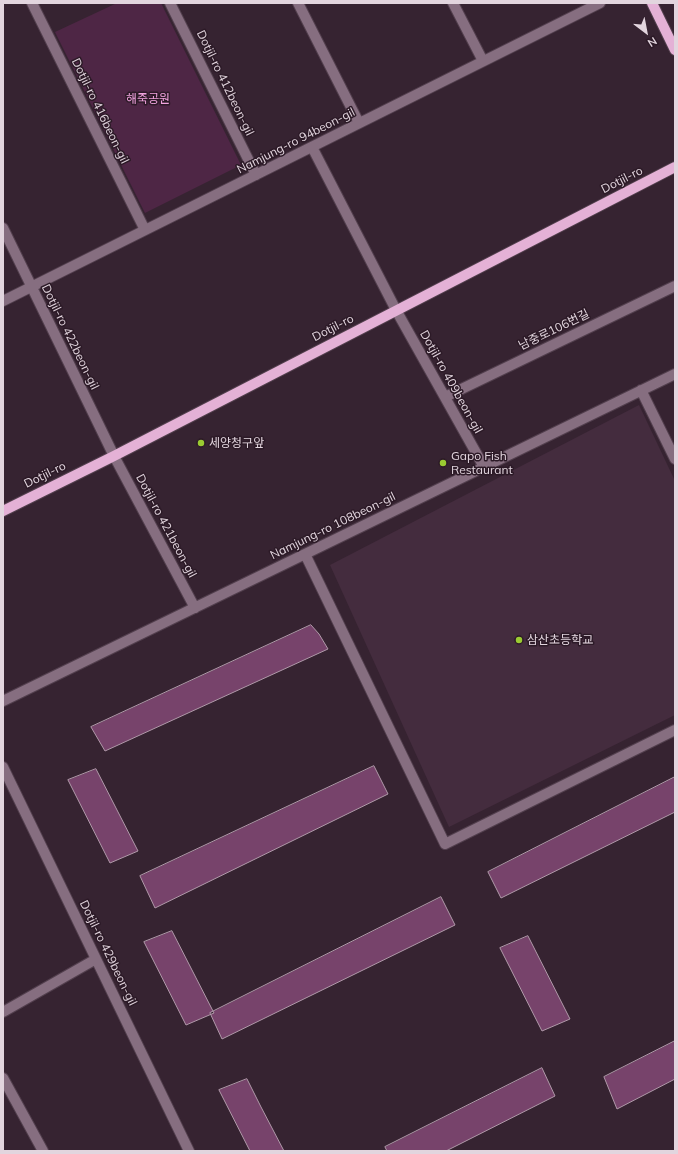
<!DOCTYPE html>
<meta charset="utf-8">
<style>
body{margin:0}
#map{position:relative;width:678px;height:1154px;overflow:hidden;background:#362331;font-family:Mulish,sans-serif}
canvas{display:block}
.frame{position:absolute;inset:0;border:4px solid #e2d5de;pointer-events:none}
.north{position:absolute;left:626px;top:12px;width:40px;height:40px;-webkit-text-stroke:3px #2c1a27;paint-order:stroke;rotate:148deg;font-size:11px;font-weight:700;line-height:16px;text-align:center;color:#e2d5de}
.north::after{content:'';display:block;margin:auto;width:14px;height:18px;background:#e2d5de;clip-path:polygon(50% 0,100% 100%,50% 72%,0 100%)}
</style>
<div id="map">
<canvas width="678" height="1154"></canvas>
<div class="frame"></div>
<div class="north">N</div>
</div>
<script>
const g = document.querySelector('canvas').getContext('2d');
g.lineJoin = 'round';
function paint(path, color) { g.fillStyle = color; g.fill(path, 'evenodd'); }
function strokePath(path, color, width, dash) { g.strokeStyle = color; g.lineWidth = width; g.lineCap = dash ? 'butt' : 'round'; g.setLineDash(dash || []); g.stroke(path); }
function write(font, color, halo, rows, align = 'center') {
  g.font = font + ' Mulish,"Noto Sans KR",sans-serif'; g.lineWidth = 3; g.setLineDash([]); g.textBaseline = 'middle'; g.strokeStyle = halo; g.fillStyle = color; for (const [text, x, y, turn = 0] of rows) {
    g.save(); g.translate(x, y); g.rotate((+turn || 0) * Math.PI / 180); g.textAlign = isNaN(turn) ? turn : align; if (halo) g.strokeText(text, 0, 0); g.fillText(text, 0, 0); g.restore();
  }
}
paint(new Path2D(`
 M 639,405 L 675,481 L 675,715 L 449,827 L 330,565 Z`), '#442c3e');
paint(new Path2D(`
 M 117,3 L 161,3 L 241,165 L 145,213 L 55,32 Z`), '#4e2645');
const building = new Path2D(`
 M 311,625 L 319,634 L 328,649 L 105,751 L 91,727 Z
 M 374,766 L 388,794 L 155,908 L 140,876 Z
 M 96,769 L 138,851 L 110,863 L 68,780 Z
 M 675,777 L 675,812 L 501,898 L 488,872 Z
 M 441,897 L 455,925 L 222,1039 L 210,1013 Z
 M 172,931 L 214,1013 L 186,1025 L 144,942 Z
 M 528,936 L 570,1019 L 542,1031 L 500,948 Z
 M 675,1041 L 675,1079 L 617,1109 L 604,1077 Z
 M 542,1068 L 555,1096 L 446,1151 L 387,1151 L 385,1147 Z
 M 247,1079 L 261,1107 L 284,1151 L 250,1151 L 219,1090 Z`);
paint(building, '#77436b');
strokePath(building, '#b099a9', 1);
const minor = new Path2D(`
 M 32,3 L 145,230
 M 170,3 L 256,175
 M 298,3 L 359,123
 M 453,3 L 483,61
 M 312,147 L 396,310 L 484,467
 M 3,228 L 114,456 L 195,608
 M 3,301 L 600,3
 M 641,390 L 675,459
 M 445,397 L 675,286
 M 305,554 L 445,844 L 675,730
 M 3,701 L 675,374
 M 3,767 L 189,1151
 M 3,1012 L 96,959
 M 3,1078 L 43,1151`);
const major = new Path2D(`
 M 652,3 L 675,50
 M 3,511 L 114,456 L 675,167`);
strokePath(minor, '#523f4d', 12);
strokePath(major, '#523f4d', 12);
strokePath(minor, '#866e80', 10);
strokePath(major, '#e4b1d6', 10);
for (const [x, y, r, color] of [
 [201,443,4,"#9bcb32"],
 [443,463,4,"#9bcb32"],
 [519,640,4,"#9bcb32"]
]) { const dot = new Path2D(); dot.arc(x, y, r, 0, 2 * Math.PI); g.fillStyle = color; g.fill(dot); strokePath(dot, '#2c1a27', 1.5); }
write('12px', '#e2d5de', '#2c1a27', [
 ["Dotjil-ro 412beon-gil",225,83,64],
 ["Dotjil-ro 416beon-gil",100,111,64],
 ["Namjung-ro 94beon-gil",296,141,-27],
 ["Dotjil-ro",622,180,-27],
 ["Dotjil-ro",333,328,-27],
 ["남중로106번길",554,330,-26],
 ["Dotjil-ro 422beon-gil",70,337,64],
 ["Dotjil-ro 409beon-gil",451,382,61],
 ["Dotjil-ro",45,475,-26],
 ["Dotjil-ro 421beon-gil",166,526,62],
 ["Namjung-ro 108beon-gil",333,526,-26],
 ["Dotjil-ro 429beon-gil",108,953,64]
]);
write('12px', '#f2a3df', '#2c1a27', [
 ["해죽공원",148,99]
]);
write('12px', '#e2d5de', '#2c1a27', [
 ["세양청구앞",209,443],
 ["Gapo Fish",451,456],
 ["Restaurant",451,470],
 ["삼산초등학교",527,640]
], 'left');
</script>
